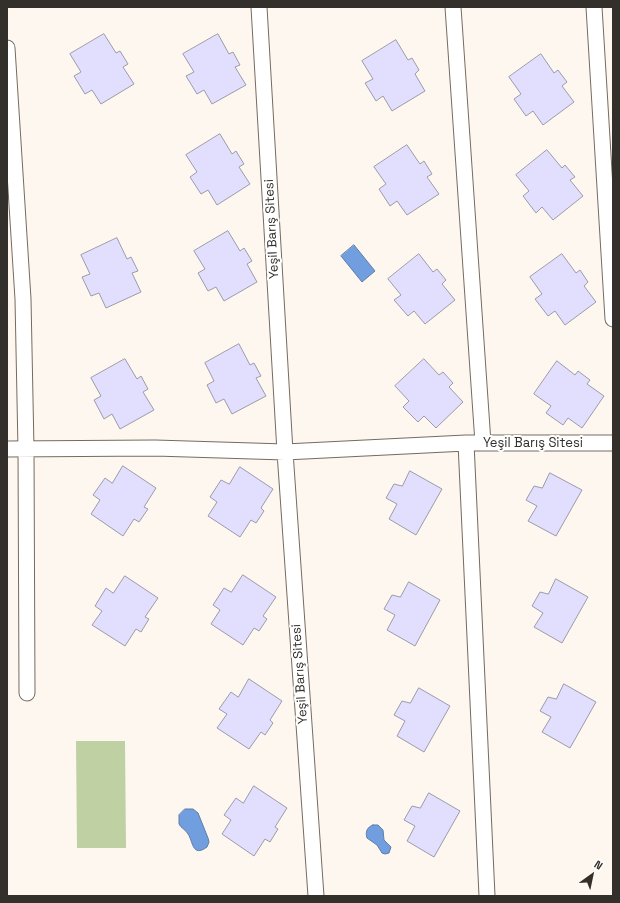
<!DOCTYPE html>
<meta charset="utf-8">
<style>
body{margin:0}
#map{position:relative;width:620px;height:903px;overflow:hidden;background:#fef7ef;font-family:"Space Grotesk",sans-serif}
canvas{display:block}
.frame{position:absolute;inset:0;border:8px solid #332f2a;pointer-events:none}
.north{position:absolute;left:572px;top:855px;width:40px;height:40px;-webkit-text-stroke:3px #fff;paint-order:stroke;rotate:33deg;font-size:11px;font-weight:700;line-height:16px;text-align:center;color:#332f2a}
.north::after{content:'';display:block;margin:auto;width:14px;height:18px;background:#332f2a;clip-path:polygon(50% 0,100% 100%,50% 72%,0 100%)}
</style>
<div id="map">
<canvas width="620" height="903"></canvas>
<div class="frame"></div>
<div class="north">N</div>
</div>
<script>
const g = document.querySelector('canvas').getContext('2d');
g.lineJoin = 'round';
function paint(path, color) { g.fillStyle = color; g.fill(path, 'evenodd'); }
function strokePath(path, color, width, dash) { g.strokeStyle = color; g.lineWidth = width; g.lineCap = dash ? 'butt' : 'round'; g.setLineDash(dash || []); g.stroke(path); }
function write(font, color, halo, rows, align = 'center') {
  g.font = font + ' "Space Grotesk",sans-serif'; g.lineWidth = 4; g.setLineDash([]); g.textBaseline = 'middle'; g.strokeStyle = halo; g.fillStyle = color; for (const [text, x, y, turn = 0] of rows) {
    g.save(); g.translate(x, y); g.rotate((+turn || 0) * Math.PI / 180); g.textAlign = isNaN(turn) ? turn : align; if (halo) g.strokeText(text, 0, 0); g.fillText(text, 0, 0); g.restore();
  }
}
paint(new Path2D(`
 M 76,741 L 125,741 L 126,848 L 77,848 Z`), '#bfd1a2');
const water = new Path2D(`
 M 354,245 L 375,271 L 362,282 L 341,256 Z
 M 185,809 L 193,809 L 198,813 L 208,838 L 209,842 L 207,847 C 192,858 193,841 188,834 C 186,830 181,828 179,824 L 179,815 Z
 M 373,825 L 378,825 L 383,830 L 384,840 L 391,847 L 389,853 L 385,854 L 382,853 L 377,845 L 367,838 C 365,832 367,827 373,825 Z`);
paint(water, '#719ede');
strokePath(water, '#5e7da8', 1);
const building = new Path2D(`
 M 104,34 L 116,53 L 120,51 L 128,64 L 123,67 L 134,84 L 101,104 L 92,90 L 85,94 L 74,76 L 81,72 L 70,54 Z
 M 218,34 L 229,54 L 233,52 L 240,65 L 235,67 L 246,85 L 212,104 L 204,90 L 197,94 L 186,76 L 194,72 L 183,54 Z
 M 396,40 L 408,60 L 412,58 L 419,70 L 415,74 L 425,91 L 392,111 L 383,96 L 376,101 L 365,83 L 373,79 L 362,61 Z
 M 541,54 L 554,73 L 558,70 L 567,82 L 562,86 L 574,102 L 543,125 L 533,111 L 526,116 L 514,99 L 521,94 L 509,77 Z
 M 220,134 L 232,154 L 236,151 L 244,164 L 239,167 L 250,184 L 217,205 L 208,190 L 201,194 L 190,177 L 197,172 L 186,155 Z
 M 407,145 L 420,164 L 424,161 L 432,174 L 427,177 L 439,194 L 407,215 L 397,201 L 390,206 L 379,189 L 386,184 L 374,167 Z
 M 547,150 L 562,168 L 565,165 L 575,177 L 570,180 L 583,196 L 553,220 L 542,207 L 536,213 L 523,196 L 529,191 L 516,175 Z
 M 228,231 L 240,251 L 244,248 L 252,261 L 247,264 L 257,282 L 224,301 L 216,287 L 208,291 L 198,273 L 205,269 L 194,251 Z
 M 117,238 L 127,259 L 131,257 L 138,271 L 132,273 L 141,292 L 106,308 L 99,293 L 91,296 L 82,277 L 90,274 L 81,255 Z
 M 419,254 L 433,272 L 437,269 L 446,280 L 442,284 L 455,300 L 425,324 L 414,311 L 408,316 L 394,300 L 401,295 L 388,279 Z
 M 562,254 L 576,273 L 580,270 L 588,282 L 584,286 L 596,302 L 565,325 L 555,311 L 548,316 L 535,299 L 542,294 L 530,277 Z
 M 239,344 L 250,365 L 254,363 L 261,376 L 256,378 L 266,396 L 232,414 L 224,399 L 216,403 L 207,385 L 214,381 L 205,363 Z
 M 125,359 L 137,379 L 141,376 L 148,389 L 143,392 L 154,410 L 120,429 L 112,414 L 104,419 L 94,400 L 101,396 L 91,378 Z
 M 424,359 L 439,375 L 443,372 L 453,383 L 449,387 L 463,402 L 436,428 L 424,416 L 418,422 L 403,407 L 409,401 L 395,386 Z
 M 557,361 L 575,375 L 578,371 L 590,380 L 587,384 L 604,396 L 582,428 L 568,418 L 563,425 L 546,413 L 551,406 L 534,394 Z
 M 123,466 L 156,488 L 144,507 L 148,509 L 139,522 L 134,519 L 123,536 L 91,514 L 100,500 L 93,495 L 105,478 L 112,483 Z
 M 240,467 L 273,489 L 261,508 L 264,511 L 256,523 L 251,520 L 240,537 L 208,516 L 217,502 L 210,497 L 221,480 L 229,484 Z
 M 410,471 L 442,489 L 416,535 L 389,519 L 397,504 L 386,498 L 394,484 L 402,486 Z
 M 550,473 L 582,490 L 556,536 L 528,521 L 537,506 L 526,500 L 534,486 L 542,488 Z
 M 243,575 L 276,597 L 263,616 L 267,619 L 259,631 L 254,628 L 243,645 L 211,624 L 220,610 L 213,605 L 224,588 L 231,592 Z
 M 125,576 L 158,598 L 145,617 L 149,619 L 141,632 L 136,629 L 125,646 L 92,625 L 102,611 L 95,606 L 106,588 L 113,593 Z
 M 556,579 L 588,597 L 562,643 L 534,627 L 543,613 L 532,606 L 540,592 L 548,594 Z
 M 409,582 L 440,600 L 415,646 L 387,630 L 395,615 L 384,609 L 392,595 L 400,597 Z
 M 249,679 L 282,701 L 270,720 L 273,723 L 265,735 L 261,732 L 249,749 L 217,728 L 227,714 L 219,709 L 231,692 L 238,697 Z
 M 564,684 L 596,702 L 570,748 L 542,732 L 551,717 L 540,711 L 548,697 L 556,699 Z
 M 419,688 L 450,706 L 424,752 L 397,736 L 405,721 L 394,715 L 402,701 L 410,703 Z
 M 254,786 L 287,808 L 275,827 L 278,829 L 270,842 L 265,839 L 254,856 L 222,834 L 231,820 L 224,815 L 236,798 L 243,803 Z
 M 429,793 L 460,811 L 434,857 L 407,841 L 415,826 L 404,820 L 412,806 L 420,808 Z`);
paint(building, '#e2defe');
strokePath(building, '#9c9aa9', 1);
const street = new Path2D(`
 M 259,7 L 285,452 L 316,896
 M 453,7 L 483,443
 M 594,7 L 613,319
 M 7,48 L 23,299 L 26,449 L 27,693
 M 466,443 L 487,896
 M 7,449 L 155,448 L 285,452 L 466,443 L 613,443`);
strokePath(street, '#756b60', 17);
strokePath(street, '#fff', 15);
write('13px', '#332f2a', '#fff', [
 ["Yeşil Barış Sitesi",272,229,-93],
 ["Yeşil Barış Sitesi",533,443],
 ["Yeşil Barış Sitesi",300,674,-94]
]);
</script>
